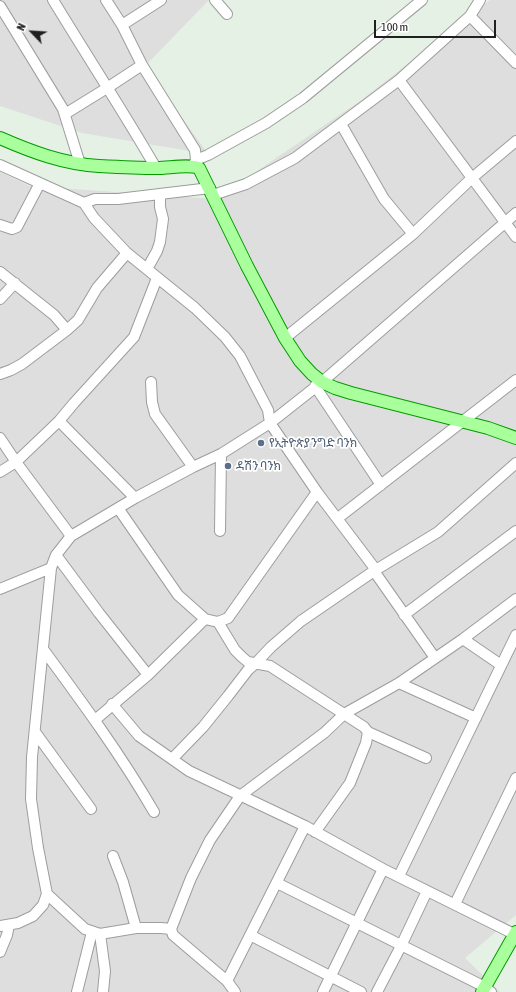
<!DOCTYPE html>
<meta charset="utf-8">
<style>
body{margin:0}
#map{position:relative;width:516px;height:992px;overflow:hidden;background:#e6f1e6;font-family:"Asap Condensed",sans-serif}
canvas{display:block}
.north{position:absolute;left:12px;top:12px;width:40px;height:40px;-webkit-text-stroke:3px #fff;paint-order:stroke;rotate:295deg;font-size:11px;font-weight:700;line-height:16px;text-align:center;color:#202020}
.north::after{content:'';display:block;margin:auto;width:14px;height:18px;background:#202020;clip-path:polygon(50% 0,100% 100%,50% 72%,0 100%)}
.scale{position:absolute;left:374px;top:20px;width:122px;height:18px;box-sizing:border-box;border:2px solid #202020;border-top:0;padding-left:5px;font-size:12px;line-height:14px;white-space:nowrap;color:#202020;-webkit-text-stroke:3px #fff;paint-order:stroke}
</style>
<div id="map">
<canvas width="516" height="992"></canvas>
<div class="north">N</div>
<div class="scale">100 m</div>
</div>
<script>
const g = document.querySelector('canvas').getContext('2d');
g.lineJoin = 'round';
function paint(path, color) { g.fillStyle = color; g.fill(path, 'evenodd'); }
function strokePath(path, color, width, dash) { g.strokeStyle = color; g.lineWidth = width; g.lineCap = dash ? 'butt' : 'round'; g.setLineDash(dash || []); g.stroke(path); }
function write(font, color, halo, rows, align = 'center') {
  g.font = font + ' "Asap Condensed","Noto Sans Ethiopic",sans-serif'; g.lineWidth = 3.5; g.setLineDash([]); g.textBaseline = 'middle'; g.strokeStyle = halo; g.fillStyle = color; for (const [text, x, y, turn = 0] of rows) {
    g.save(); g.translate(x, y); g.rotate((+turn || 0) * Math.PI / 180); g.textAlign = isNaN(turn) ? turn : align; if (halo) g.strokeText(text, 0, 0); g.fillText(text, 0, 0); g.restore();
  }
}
paint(new Path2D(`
 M 0,0 L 209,0 L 145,66 L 208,154 L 82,133 L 0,106 Z
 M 490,0 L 516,0 L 516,915 L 465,958 L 500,992 L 0,992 L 0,172 L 30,186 L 216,199 L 360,101 Z`), '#dddedd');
const minor = new Path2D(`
 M 53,0 C 87,56 123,111 156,168
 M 106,0 L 122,25 L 142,65 L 195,150 L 196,160 L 194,164
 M 215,0 L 227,14
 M 0,6 L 63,109 L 80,164
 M 470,16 L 516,63
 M 122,25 L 161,0
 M 399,80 L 516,237
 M 65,114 L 107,88 L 142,65
 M 341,124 L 384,199 L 413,234
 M 196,160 L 208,155 L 266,123 L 303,98 L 422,0
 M 0,165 L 84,203 L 94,218 L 127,253 L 195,308 L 225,337 L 240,356 L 268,410 L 270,423 L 317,492 L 373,566 L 374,571 L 435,658
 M 213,195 L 246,184 L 295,158 L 399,80 L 470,16 L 480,0
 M 84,203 L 95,199 L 118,199 L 210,188
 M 0,225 L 12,229 L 17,227 L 40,183
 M 147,269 L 157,251 L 160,242 L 163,219 L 160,207 L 160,195
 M 0,272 L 54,315 L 67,330
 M 0,299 L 15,283
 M 285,338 L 413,234 L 472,178 L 516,141
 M 0,374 L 11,370 L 22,364 L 67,330 L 78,320 L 97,288 L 127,253
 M 151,382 L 152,402 L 155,414 L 193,467
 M 315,386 L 381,485
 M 59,421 L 135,498
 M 0,438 L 16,462 L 71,536
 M 0,472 L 16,462 L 59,421 L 74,403 L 134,337 L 157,278
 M 118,508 L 178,595 L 205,619 L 218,622 L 228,618 L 317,492
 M 338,518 L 516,380
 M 220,531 L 221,454
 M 56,555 L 99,613 L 148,675
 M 0,589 L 51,568
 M 404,615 L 516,531
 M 218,622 L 235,650 L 242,657 L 248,662 L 270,666 L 364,727 L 368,732 L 426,758
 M 463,639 L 501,665
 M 43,649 C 82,702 121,755 154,812
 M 399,683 L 476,718
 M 112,704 L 139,736 L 189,771 L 305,826 L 383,869 L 514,934
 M 95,720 L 148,675 L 205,619
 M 35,732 L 91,809
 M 172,759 L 203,727 L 228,696 L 248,670 L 256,663 L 271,647 L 301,621 L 374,571 L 438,532 L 516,463
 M 315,832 L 350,783 L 366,743 L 368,732
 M 113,856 L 123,882 L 136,928
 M 399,876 L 516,635
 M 277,883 L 485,987 L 491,992
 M 47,894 L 85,929 L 100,934 L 136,928 L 161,928 L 171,929 L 191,878 L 210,840 L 240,796 L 324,733 L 344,714 L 399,683 L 463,639 L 516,599
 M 455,904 L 516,778
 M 0,926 L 18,923 L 33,916 L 43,905 L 47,894 L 38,848 L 31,799 L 32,757 L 51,568 L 56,555 L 71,536 L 135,498 L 193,467 L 221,454 L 270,423 L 322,382 L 516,213
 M 171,929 L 173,935 L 227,981 L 235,992
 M 100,934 L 105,971 L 103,992
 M 250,935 L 361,992
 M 0,952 L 7,935 L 9,925
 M 227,981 L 305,826
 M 77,992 L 92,932
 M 323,992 L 383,869
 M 377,992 L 401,946 L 427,891`);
const major = new Path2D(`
 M 0,138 C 32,152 64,164 99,166 C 118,167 138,168 157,168 C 169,168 189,164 199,168 L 247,266 L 285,338 L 300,361 L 312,374 L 322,382 L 335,388 L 351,393 L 488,428 L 516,438
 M 482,992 L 516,932`);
strokePath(minor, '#9d9d9d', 12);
strokePath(major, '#049b00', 14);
strokePath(minor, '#fff', 10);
strokePath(major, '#a9ff9c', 12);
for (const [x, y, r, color] of [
 [261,443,4,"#5c6f8a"],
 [228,466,4,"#5c6f8a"]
]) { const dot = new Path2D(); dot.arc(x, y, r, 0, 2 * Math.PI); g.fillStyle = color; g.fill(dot); strokePath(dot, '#fff', 1.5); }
write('12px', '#4e5e75', '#fff', [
 ["የኢትዮጵያ ንግድ ባንክ",269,443],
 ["ዳሽን ባንክ",236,466]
], 'left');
</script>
